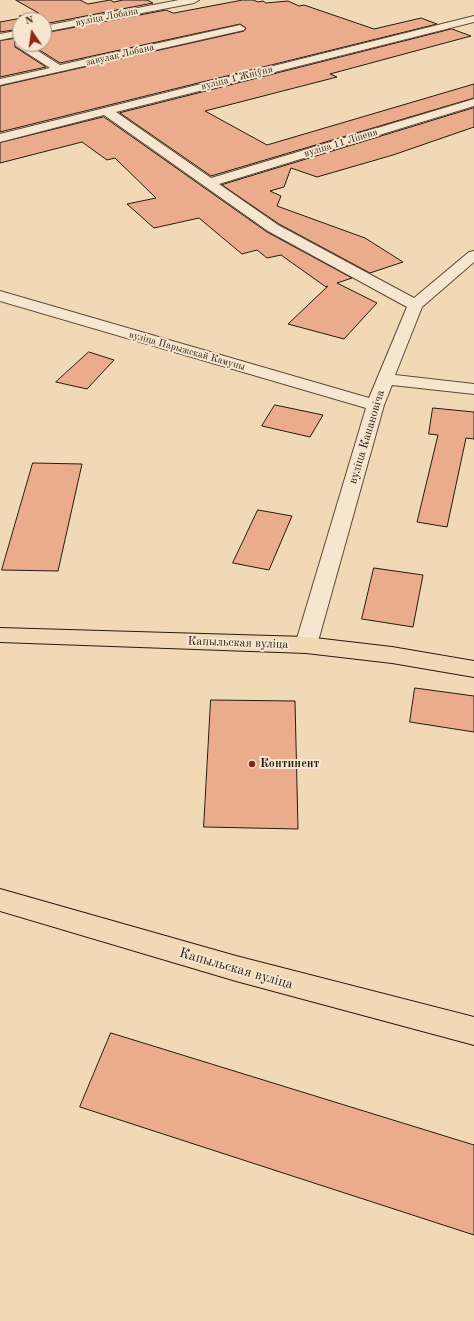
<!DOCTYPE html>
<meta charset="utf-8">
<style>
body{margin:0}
#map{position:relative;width:474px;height:1321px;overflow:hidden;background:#f2d9b5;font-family:"Old Standard TT",serif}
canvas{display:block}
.north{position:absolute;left:12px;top:12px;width:40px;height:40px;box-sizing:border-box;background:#f7e6cf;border:1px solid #a39583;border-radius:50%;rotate:347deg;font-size:11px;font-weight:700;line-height:16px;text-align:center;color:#241b10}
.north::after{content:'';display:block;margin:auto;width:14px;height:18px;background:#8f2418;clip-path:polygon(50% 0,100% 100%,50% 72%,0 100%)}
</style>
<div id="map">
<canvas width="474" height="1321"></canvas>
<div class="north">N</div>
</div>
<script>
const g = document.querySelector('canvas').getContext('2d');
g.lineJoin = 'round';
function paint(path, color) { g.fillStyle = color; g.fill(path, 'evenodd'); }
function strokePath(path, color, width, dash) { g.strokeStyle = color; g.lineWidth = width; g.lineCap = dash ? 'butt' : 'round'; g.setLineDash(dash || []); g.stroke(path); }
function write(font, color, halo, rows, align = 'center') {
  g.font = font + ' "Old Standard TT",serif'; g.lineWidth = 4; g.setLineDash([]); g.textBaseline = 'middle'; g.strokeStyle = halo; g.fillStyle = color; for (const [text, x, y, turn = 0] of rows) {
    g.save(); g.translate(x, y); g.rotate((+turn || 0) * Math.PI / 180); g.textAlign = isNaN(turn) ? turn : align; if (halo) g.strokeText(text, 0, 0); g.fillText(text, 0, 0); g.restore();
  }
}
const building = new Path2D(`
 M 16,0 L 80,0 L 88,4 L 110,0 L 114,2 L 123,0 L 147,0 L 153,3 L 44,24 L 44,20 L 20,20 L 20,29 L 0,32 L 0,22 L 22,18 L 19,16 L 38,13 Z
 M 243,0 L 253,0 L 258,2 L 263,1 L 266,3 L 288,1 L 299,6 L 304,5 L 374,29 L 421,18 L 437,24 L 0,132 L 0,86 L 244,31 L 246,28 L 240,24 L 60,63 L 30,44 L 44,44 L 44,33 L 166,10 L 173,13 Z
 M 452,29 L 471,36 L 330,74 L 337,77 L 205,111 L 267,145 L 474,84 L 474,98 L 211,176 L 120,113 Z
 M 20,38 L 20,40 L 15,41 L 15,47 L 46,67 L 0,77 L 0,41 Z
 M 474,108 L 474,127 L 393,155 L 317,177 L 291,168 L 284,187 L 270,191 L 281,196 L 277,206 L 365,238 L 403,262 L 370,273 L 279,224 L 222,185 Z
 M 104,117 L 267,232 L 352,278 L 337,283 L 377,303 L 344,339 L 288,324 L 328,286 L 326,287 L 281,255 L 267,258 L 257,250 L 242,254 L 199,218 L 154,228 L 127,204 L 156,198 L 115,158 L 107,160 L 82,142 L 0,163 L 0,143 Z
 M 89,352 L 114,360 L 87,389 L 56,382 Z
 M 275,405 L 323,415 L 310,437 L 262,426 Z
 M 433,408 L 474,412 L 474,439 L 466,438 L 447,527 L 417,522 L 438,435 L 429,434 Z
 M 33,463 L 82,464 L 58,571 L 2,570 Z
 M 258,510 L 292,516 L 269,570 L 233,563 Z
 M 374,568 L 423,575 L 413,627 L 362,619 Z
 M 415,688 L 474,696 L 474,732 L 410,722 Z
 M 211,700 L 295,701 L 298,829 L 204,827 Z
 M 111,1033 L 474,1145 L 474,1235 L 80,1107 Z`);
paint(building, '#ebac8d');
strokePath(building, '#241b10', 1);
const minor = new Path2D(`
 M 179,0 L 199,0 L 194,3 L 44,32 L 44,26 Z
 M 474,16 L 474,22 L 116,112 L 211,178 L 474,99 L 474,106 L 219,184 L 278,225 L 414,298 L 469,252 L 474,251 L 474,262 L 422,307 L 395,375 L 474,384 L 474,394 L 392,385 L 384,405 L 317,645 L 314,650 L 306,653 L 298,650 L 295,645 L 366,408 L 0,301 L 0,291 L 369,398 L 407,307 L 268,231 L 104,115 L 0,142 L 0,134 Z
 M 240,25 L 245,28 L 244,30 L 0,85 L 0,79 L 50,68 L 16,46 L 15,44 L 16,42 L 20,41 L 20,44 L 27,44 L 60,65 Z
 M 20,30 L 20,36 L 0,40 L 0,34 Z`);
const major = new Path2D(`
 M 0,628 L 306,637 L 392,647 L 474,661 L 474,677 L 392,663 L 306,653 L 0,642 Z
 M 0,889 L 236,956 L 474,1017 L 474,1045 L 236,981 L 0,911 Z`);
strokePath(minor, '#584a39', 2);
strokePath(major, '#241b10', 2);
paint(minor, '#f7e6cf');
paint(major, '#f2d9b5');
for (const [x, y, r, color] of [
 [252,764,4,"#8f2418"]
]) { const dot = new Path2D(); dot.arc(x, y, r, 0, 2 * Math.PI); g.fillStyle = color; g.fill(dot); strokePath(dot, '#f7e6cf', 1.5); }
write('10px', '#241b10', '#f7e6cf', [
 ["вуліца Лобана",107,17,-11],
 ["завулак Лобана",120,55,-13],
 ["вуліца 1 Жніўня",237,78,-14],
 ["вуліца 11 Ліпеня",341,143,-17],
 ["вуліца Парыжскай Камуны",187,351,16]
]);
write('12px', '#241b10', '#f7e6cf', [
 ["вуліца Канановіча",367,437,-73],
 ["Капыльская вуліца",238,643,2]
]);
write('bold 12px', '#241b10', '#f7e6cf', [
 ["Континент",260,764]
], 'left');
write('14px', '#241b10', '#f7e6cf', [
 ["Капыльская вуліца",236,969,16]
]);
</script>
